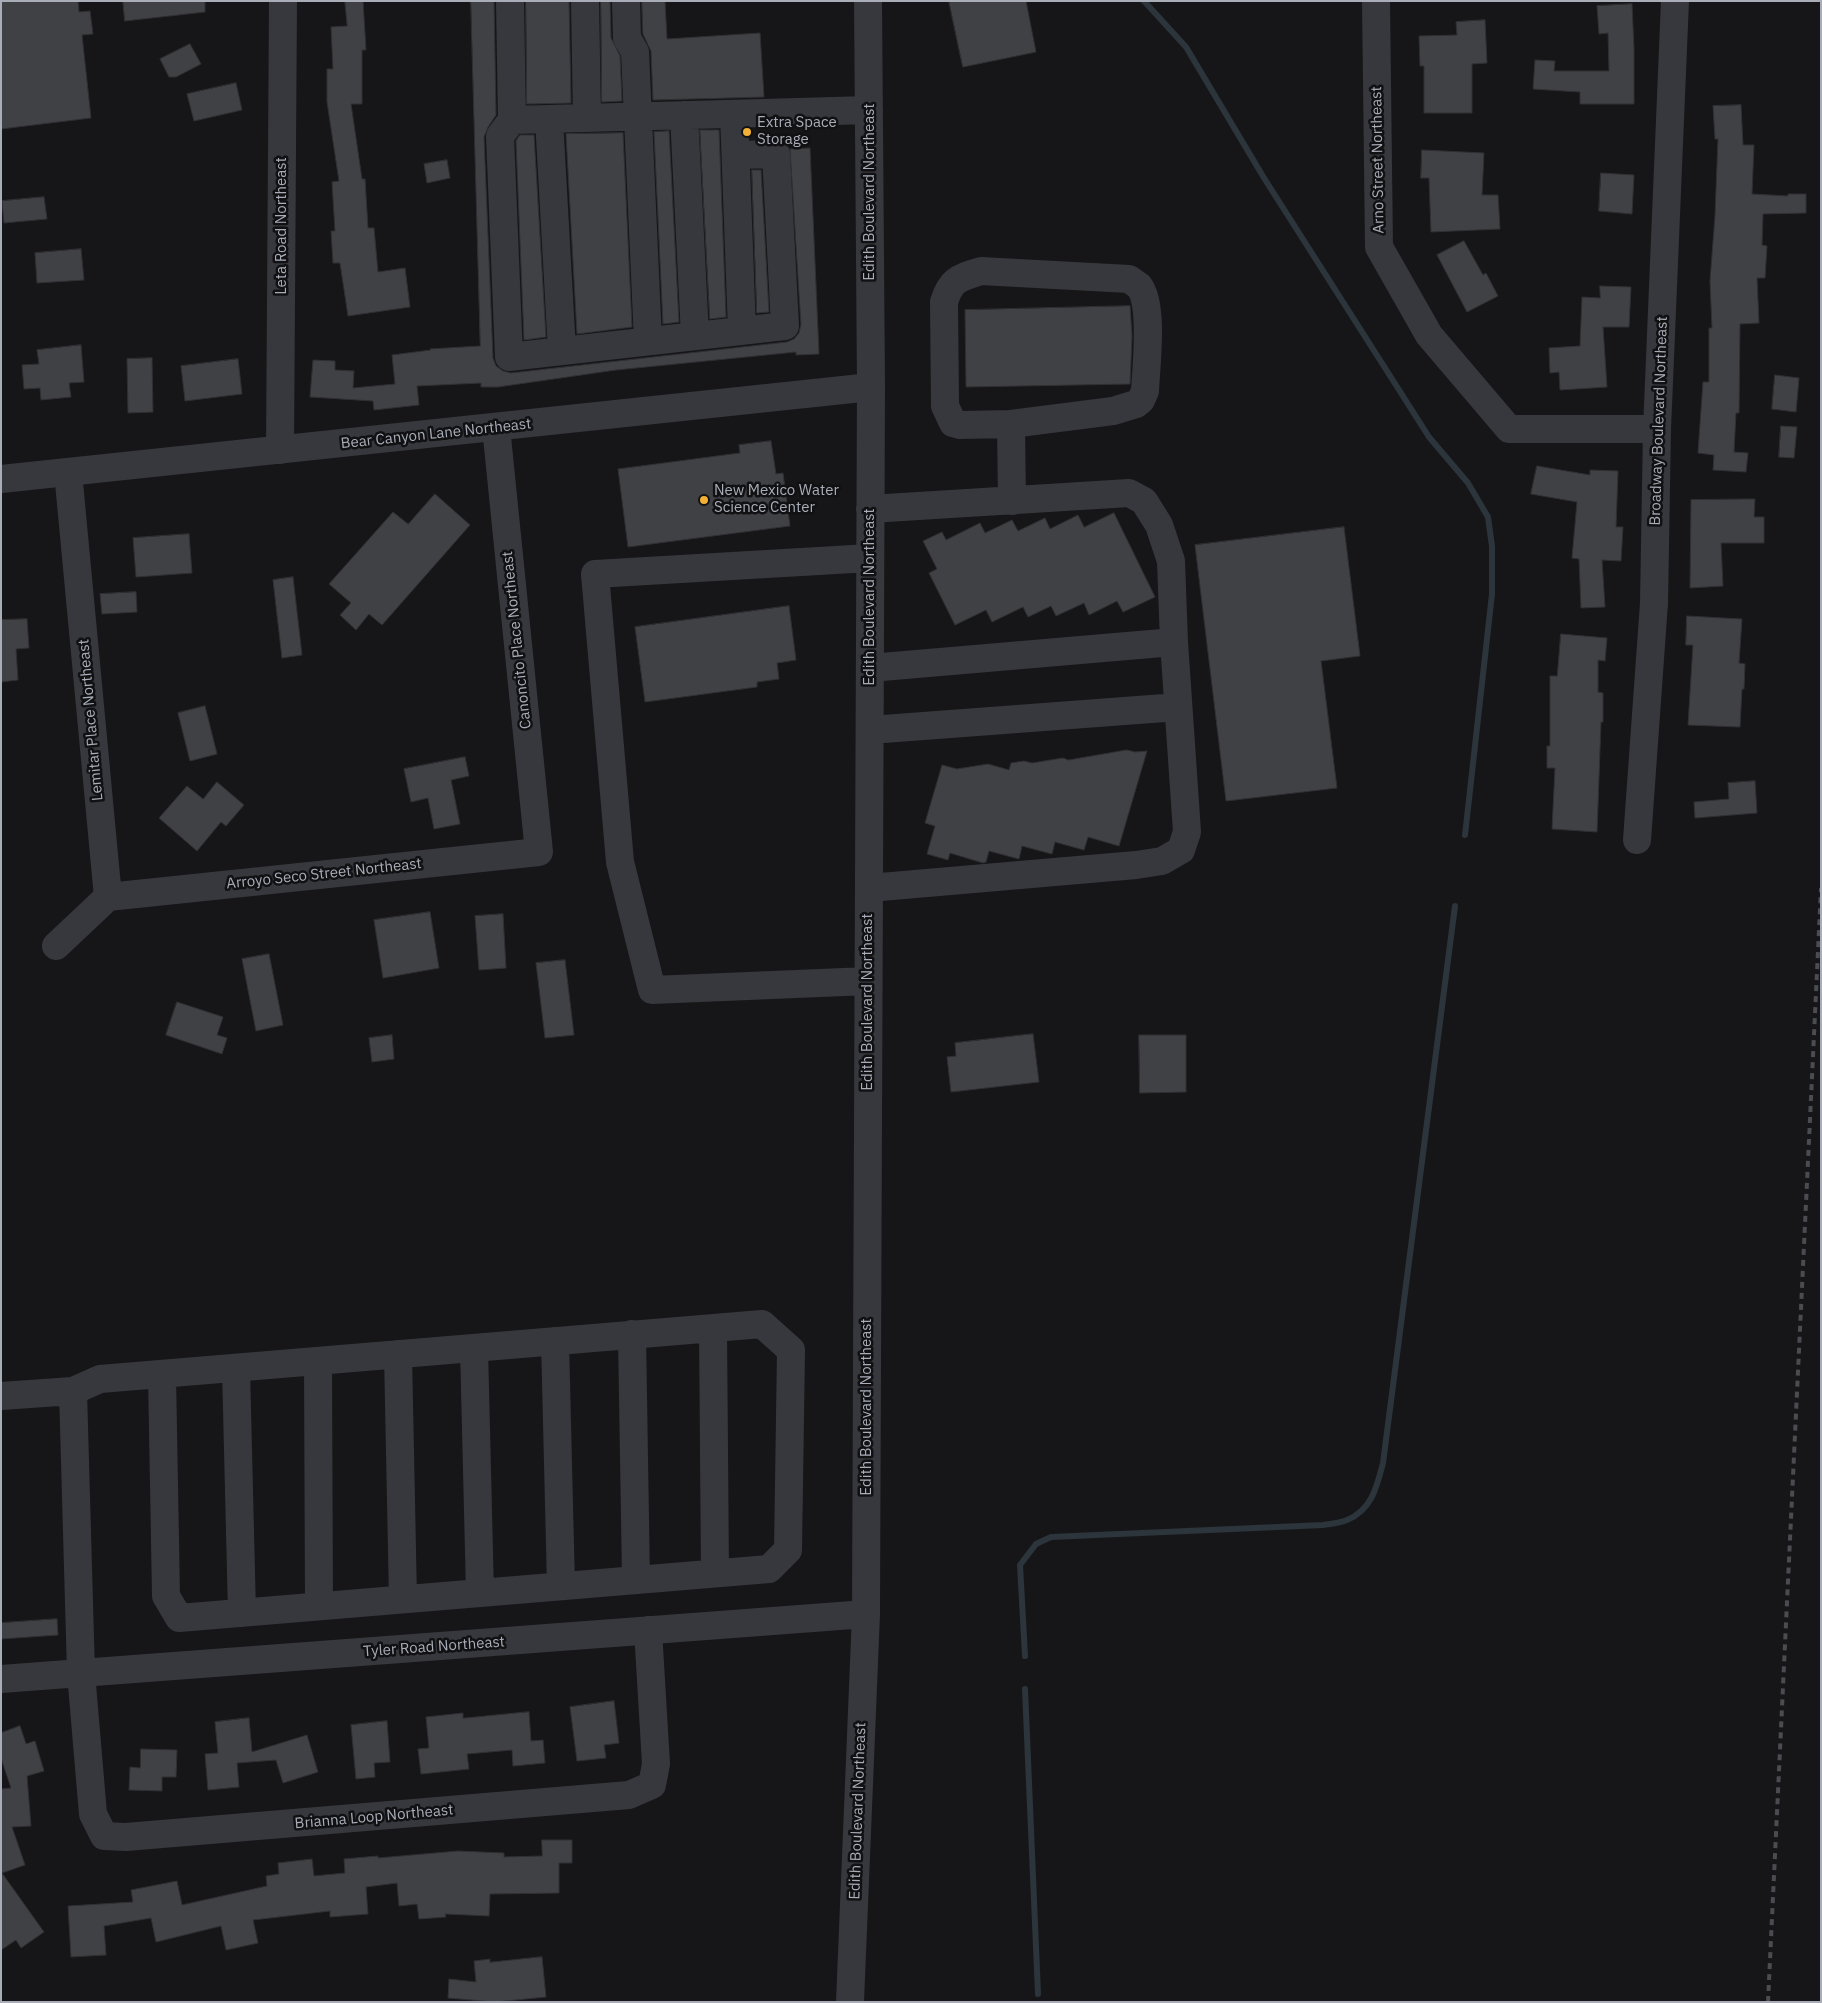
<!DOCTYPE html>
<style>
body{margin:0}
#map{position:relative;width:1822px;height:2003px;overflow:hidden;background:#161618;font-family:"IBM Plex Sans",sans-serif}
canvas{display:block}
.frame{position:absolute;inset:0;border:2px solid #a8adb8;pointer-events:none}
</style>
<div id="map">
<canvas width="1822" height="2003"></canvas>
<div class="frame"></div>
</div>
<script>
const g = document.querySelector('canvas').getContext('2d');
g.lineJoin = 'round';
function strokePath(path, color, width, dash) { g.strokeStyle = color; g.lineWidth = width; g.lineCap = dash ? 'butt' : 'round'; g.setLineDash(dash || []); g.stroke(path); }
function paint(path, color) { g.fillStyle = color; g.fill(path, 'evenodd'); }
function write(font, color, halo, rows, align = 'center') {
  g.font = font + ' "IBM Plex Sans",sans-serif'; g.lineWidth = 5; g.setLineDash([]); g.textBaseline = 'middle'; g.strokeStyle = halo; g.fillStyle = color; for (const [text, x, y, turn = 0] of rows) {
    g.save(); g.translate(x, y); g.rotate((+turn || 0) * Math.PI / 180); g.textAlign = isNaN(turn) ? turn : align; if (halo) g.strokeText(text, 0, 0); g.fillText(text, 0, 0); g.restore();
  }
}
strokePath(new Path2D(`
 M 1144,1 L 1186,47 L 1264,178 L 1429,437 L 1468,483 L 1488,517 L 1492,546 L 1492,594 L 1465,835
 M 1025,1656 L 1020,1565 L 1036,1544 L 1051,1537 L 1323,1525 C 1331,1524 1340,1523 1347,1520 C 1372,1510 1377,1486 1383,1463 L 1455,906
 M 1025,1689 L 1038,1994`), '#2c353c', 6);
const building = new Path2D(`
 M 1,1 L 78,1 L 79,12 L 90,11 L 93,34 L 82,35 L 91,118 L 1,129 Z
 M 123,1 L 205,1 L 205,12 L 125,21 Z
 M 345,1 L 363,1 L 366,50 L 362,50 L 362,104 L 351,104 L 362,179 L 365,179 L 368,228 L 374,228 L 378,272 L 405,268 L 410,307 L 348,316 L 340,263 L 333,263 L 331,231 L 335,231 L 332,182 L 339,181 L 327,102 L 327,69 L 333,69 L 331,27 L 347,26 Z
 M 471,1 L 494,1 L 496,115 L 488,127 L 484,137 L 493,358 L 496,366 L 503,371 L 511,373 L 787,342 L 794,339 L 799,333 L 801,325 L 790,149 L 810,148 L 819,354 L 796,355 L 796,352 L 616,370 L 498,387 L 481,387 L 481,383 L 417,386 L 419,405 L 374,410 L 373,401 L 310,397 L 313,360 L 335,361 L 335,370 L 354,371 L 353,388 L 395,384 L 392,355 L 431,350 L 430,349 L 480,346 Z
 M 526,1 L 569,1 L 571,103 L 527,104 Z
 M 601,1 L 610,1 L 611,38 L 620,56 L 622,101 L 602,102 Z
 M 642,1 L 665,1 L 667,39 L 760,33 L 764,97 L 653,100 L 651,51 L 643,34 Z
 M 949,1 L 1026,1 L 1036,52 L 963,67 Z
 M 1632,4 L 1634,48 L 1634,104 L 1580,104 L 1580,92 L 1533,89 L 1535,60 L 1555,61 L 1554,71 L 1609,71 L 1608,33 L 1599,34 L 1597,6 Z
 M 1485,20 L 1487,63 L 1472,64 L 1472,113 L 1424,113 L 1424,66 L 1420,66 L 1419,36 L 1457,35 L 1456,22 Z
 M 190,44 L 201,64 L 176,77 L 169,77 L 160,59 Z
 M 236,83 L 242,110 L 194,121 L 187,94 Z
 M 1741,105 L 1743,145 L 1754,145 L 1752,194 L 1788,196 L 1788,194 L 1806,194 L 1806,213 L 1763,214 L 1762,245 L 1767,246 L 1765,278 L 1757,278 L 1759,323 L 1740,324 L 1739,413 L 1736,413 L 1734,452 L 1748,453 L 1746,472 L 1713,470 L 1714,455 L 1698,453 L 1703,382 L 1709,382 L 1709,328 L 1712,328 L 1710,281 L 1715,216 L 1718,139 L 1715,139 L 1713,106 Z
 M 700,130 L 719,130 L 726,317 L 710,319 Z
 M 669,131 L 679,322 L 663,324 L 654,132 Z
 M 623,133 L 632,327 L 577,334 L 566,134 Z
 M 520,135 L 534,135 L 546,337 L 524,340 L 516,141 Z
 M 1422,150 L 1484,153 L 1482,195 L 1498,195 L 1500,229 L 1431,232 L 1429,178 L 1421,178 Z
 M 447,160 L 450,178 L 427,183 L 424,164 Z
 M 752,170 L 761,170 L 769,312 L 757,313 Z
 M 1601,173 L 1634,175 L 1632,214 L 1599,211 Z
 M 44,197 L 47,219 L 4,223 L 2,201 Z
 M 1464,241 L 1483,275 L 1486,273 L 1498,296 L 1467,312 L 1437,255 Z
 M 81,249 L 84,280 L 37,283 L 35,253 Z
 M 1600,286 L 1631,287 L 1629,327 L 1603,327 L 1607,387 L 1560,390 L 1559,372 L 1550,373 L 1549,348 L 1580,346 L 1582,297 L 1600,298 Z
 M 1130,306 L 1132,336 L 1130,384 L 966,387 L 965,310 Z
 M 81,345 L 84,382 L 69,383 L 71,397 L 41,400 L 40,388 L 24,389 L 22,365 L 39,364 L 37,350 Z
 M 152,358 L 153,412 L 128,413 L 127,359 Z
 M 238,359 L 242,394 L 185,401 L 181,366 Z
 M 1775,375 L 1799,378 L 1796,412 L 1772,409 Z
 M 1781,426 L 1797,427 L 1794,458 L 1779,457 Z
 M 771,441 L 776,474 L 783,473 L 790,526 L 628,547 L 618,469 L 740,453 L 739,445 Z
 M 1537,466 L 1590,475 L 1590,470 L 1618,471 L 1616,527 L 1623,527 L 1621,561 L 1602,560 L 1605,607 L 1581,608 L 1579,559 L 1572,558 L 1577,502 L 1531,494 Z
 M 435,494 L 470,525 L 382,625 L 369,614 L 356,630 L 340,615 L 351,603 L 329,584 L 393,512 L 408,524 Z
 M 1744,499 L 1755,499 L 1754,517 L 1764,517 L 1764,543 L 1721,543 L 1723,586 L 1690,588 L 1691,500 Z
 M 1114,513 L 1155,597 L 1123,612 L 1117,601 L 1089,615 L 1084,603 L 1056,616 L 1051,606 L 1028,617 L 1023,607 L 992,622 L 986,610 L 955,625 L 929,573 L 937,569 L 923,541 L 942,532 L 946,540 L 980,523 L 985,533 L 1012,520 L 1018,531 L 1045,518 L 1050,529 L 1078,515 L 1084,527 Z
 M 1344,527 L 1360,656 L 1321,661 L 1337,788 L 1226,801 L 1195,545 Z
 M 189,534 L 192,573 L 136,577 L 133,538 Z
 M 293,577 L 302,655 L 282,658 L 273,580 Z
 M 136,592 L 137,612 L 102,614 L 100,594 Z
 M 789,606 L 796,660 L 777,663 L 779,679 L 757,682 L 757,687 L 645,702 L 635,627 Z
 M 1687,616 L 1742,619 L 1739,663 L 1745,664 L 1744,689 L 1742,689 L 1740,727 L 1688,725 L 1693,645 L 1686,645 Z
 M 27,619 L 29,648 L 16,649 L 18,680 L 1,682 L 1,620 Z
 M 1561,634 L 1607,638 L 1605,661 L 1598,660 L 1598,692 L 1603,693 L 1603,722 L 1601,722 L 1597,832 L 1552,829 L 1555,768 L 1547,768 L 1547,746 L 1550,746 L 1550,676 L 1557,676 Z
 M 205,706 L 217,754 L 190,761 L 178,713 Z
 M 1127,750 L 1135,752 L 1147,751 L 1119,846 L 1088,837 L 1084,850 L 1055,842 L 1052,854 L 1022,846 L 1019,859 L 989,851 L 986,862 L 983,863 L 950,853 L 948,860 L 927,854 L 935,826 L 925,823 L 942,765 L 957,769 L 988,764 L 1009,770 L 1011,763 L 1024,761 L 1032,763 L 1063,758 L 1068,760 Z
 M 465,757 L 469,776 L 451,780 L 460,824 L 434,829 L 428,798 L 411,802 L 404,769 Z
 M 1755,781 L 1757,813 L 1695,818 L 1694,802 L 1729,799 L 1728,783 Z
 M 217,782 L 244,805 L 226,826 L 221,822 L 197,851 L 159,818 L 187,786 L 203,799 Z
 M 430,912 L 439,968 L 383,978 L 374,920 Z
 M 503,914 L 506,968 L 479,970 L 475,916 Z
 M 269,954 L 283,1025 L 256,1031 L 242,959 Z
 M 565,960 L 574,1035 L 545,1038 L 536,963 Z
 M 177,1002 L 223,1017 L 217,1035 L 227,1038 L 222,1054 L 166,1035 Z
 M 1033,1034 L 1039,1082 L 951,1092 L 947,1057 L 956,1056 L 955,1043 Z
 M 392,1035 L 394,1059 L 372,1062 L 369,1038 Z
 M 1139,1035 L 1186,1035 L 1186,1092 L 1140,1093 Z
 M 57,1619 L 58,1635 L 1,1639 L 1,1623 Z
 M 614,1701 L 619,1743 L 604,1745 L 606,1758 L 577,1761 L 570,1707 Z
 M 529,1712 L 531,1741 L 543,1740 L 545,1763 L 513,1766 L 512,1750 L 467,1754 L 469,1769 L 421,1774 L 418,1749 L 429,1748 L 426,1717 L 463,1713 L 463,1718 Z
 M 249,1718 L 252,1752 L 307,1735 L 318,1772 L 283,1783 L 276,1760 L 237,1763 L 239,1787 L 208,1790 L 205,1754 L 218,1753 L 215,1722 Z
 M 387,1721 L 390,1762 L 374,1763 L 375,1777 L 356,1779 L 351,1725 Z
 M 20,1726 L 26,1744 L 35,1741 L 44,1771 L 27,1776 L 31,1826 L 12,1827 L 25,1865 L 2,1873 L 44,1932 L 21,1948 L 16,1940 L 1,1950 L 1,1789 L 11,1788 L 1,1758 L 1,1733 Z
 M 141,1749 L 177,1750 L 176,1777 L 162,1777 L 162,1791 L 129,1790 L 130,1767 L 140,1768 Z
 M 542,1840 L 572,1840 L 572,1863 L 559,1863 L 559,1893 L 490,1894 L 489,1916 L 445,1914 L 446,1917 L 419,1919 L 417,1904 L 399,1906 L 397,1883 L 366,1887 L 368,1914 L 330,1917 L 330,1911 L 253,1920 L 258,1943 L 226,1950 L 221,1926 L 156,1942 L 151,1918 L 104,1926 L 106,1955 L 71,1957 L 68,1906 L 133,1902 L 131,1890 L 177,1881 L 182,1905 L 267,1886 L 266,1876 L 279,1874 L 278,1863 L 312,1859 L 314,1876 L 345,1873 L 344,1859 L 378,1856 L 378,1858 L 458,1851 L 504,1853 L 504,1857 L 542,1856 Z
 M 542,1957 L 546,1997 L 495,2002 L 448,1998 L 449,1979 L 476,1982 L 474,1961 L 490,1959 L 490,1962 Z`);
paint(building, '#404145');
strokePath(building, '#303034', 1);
strokePath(new Path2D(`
 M 510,1 L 512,120 L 500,136 L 509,357 L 785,326 L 776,154 L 736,155
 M 585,1 L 587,118
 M 626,1 L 627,38 L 635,52 L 648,341
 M 1376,1 L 1379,247 L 1429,335 L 1509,429 L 1657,429
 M 734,114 L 742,331
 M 684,115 L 695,336
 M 549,119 L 562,351
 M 512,120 L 869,110
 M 1011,424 L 1113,411 L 1136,404 L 1141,400 L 1145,391 C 1146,367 1154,305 1139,286 C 1136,284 1132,281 1129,279 L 981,271 C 959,278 951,279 944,302 L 945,406 L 953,423 L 960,425 L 1011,424 L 1012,501
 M 280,450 L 283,1
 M 1,479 L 871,387
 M 870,668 L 1174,642
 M 870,730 L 1178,707
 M 1637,840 L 1654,603 L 1657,429 L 1675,1
 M 869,888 L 1136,865 L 1162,861 L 1181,850 L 1187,832 L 1174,642 L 1171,561 L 1159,525 L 1144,501 L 1129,493 L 870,509
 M 108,897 L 539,852 L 496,427
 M 56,946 L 108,897 L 68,472
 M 868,981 L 652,990 L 620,862 L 595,574 L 870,558
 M 713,1328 L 715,1573
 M 632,1334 L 636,1580
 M 555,1341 L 561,1586
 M 474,1348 L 480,1593
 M 398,1354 L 403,1599
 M 318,1361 L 319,1606
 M 236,1368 L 242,1613
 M 73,1391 L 100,1379 L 762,1324 L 791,1350 L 788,1550 L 769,1569 L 179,1618 L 166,1596 L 162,1374
 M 1,1396 L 73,1391 L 81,1673 L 93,1814 L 104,1836 L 126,1837 L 629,1795 L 652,1785 L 656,1764 L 648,1630
 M 1,1679 L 866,1614
 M 850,2002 L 866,1614 L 871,387 L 868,1`), '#37383d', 28);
strokePath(new Path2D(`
 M 1768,2002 L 1821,888`), '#4a4c52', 4, [6, 5]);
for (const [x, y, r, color] of [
 [747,132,5,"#f2b134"],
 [704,500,5,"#f2b134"]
]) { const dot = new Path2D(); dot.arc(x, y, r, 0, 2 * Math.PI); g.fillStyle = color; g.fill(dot); strokePath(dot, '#111113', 2); }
write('15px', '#a8adb8', '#111113', [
 ["Extra Space",757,123],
 ["Storage",757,140],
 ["New Mexico Water",714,491],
 ["Science Center",714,508]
], 'left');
write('15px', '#a8adb8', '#111113', [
 ["Arno Street Northeast",1378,160,-91],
 ["Edith Boulevard Northeast",870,192,-90],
 ["Leta Road Northeast",282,226,-90],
 ["Broadway Boulevard Northeast",1659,421,-88],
 ["Bear Canyon Lane Northeast",436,434,-6],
 ["Edith Boulevard Northeast",870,597,-90],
 ["Canoncito Place Northeast",517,640,-96],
 ["Lemitar Place Northeast",91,720,-95],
 ["Arroyo Seco Street Northeast",324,874,-6],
 ["Edith Boulevard Northeast",868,1002,-90],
 ["Edith Boulevard Northeast",867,1407,-90],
 ["Tyler Road Northeast",434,1647,-4],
 ["Edith Boulevard Northeast",858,1811,-88],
 ["Brianna Loop Northeast",374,1817,-5]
]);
</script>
